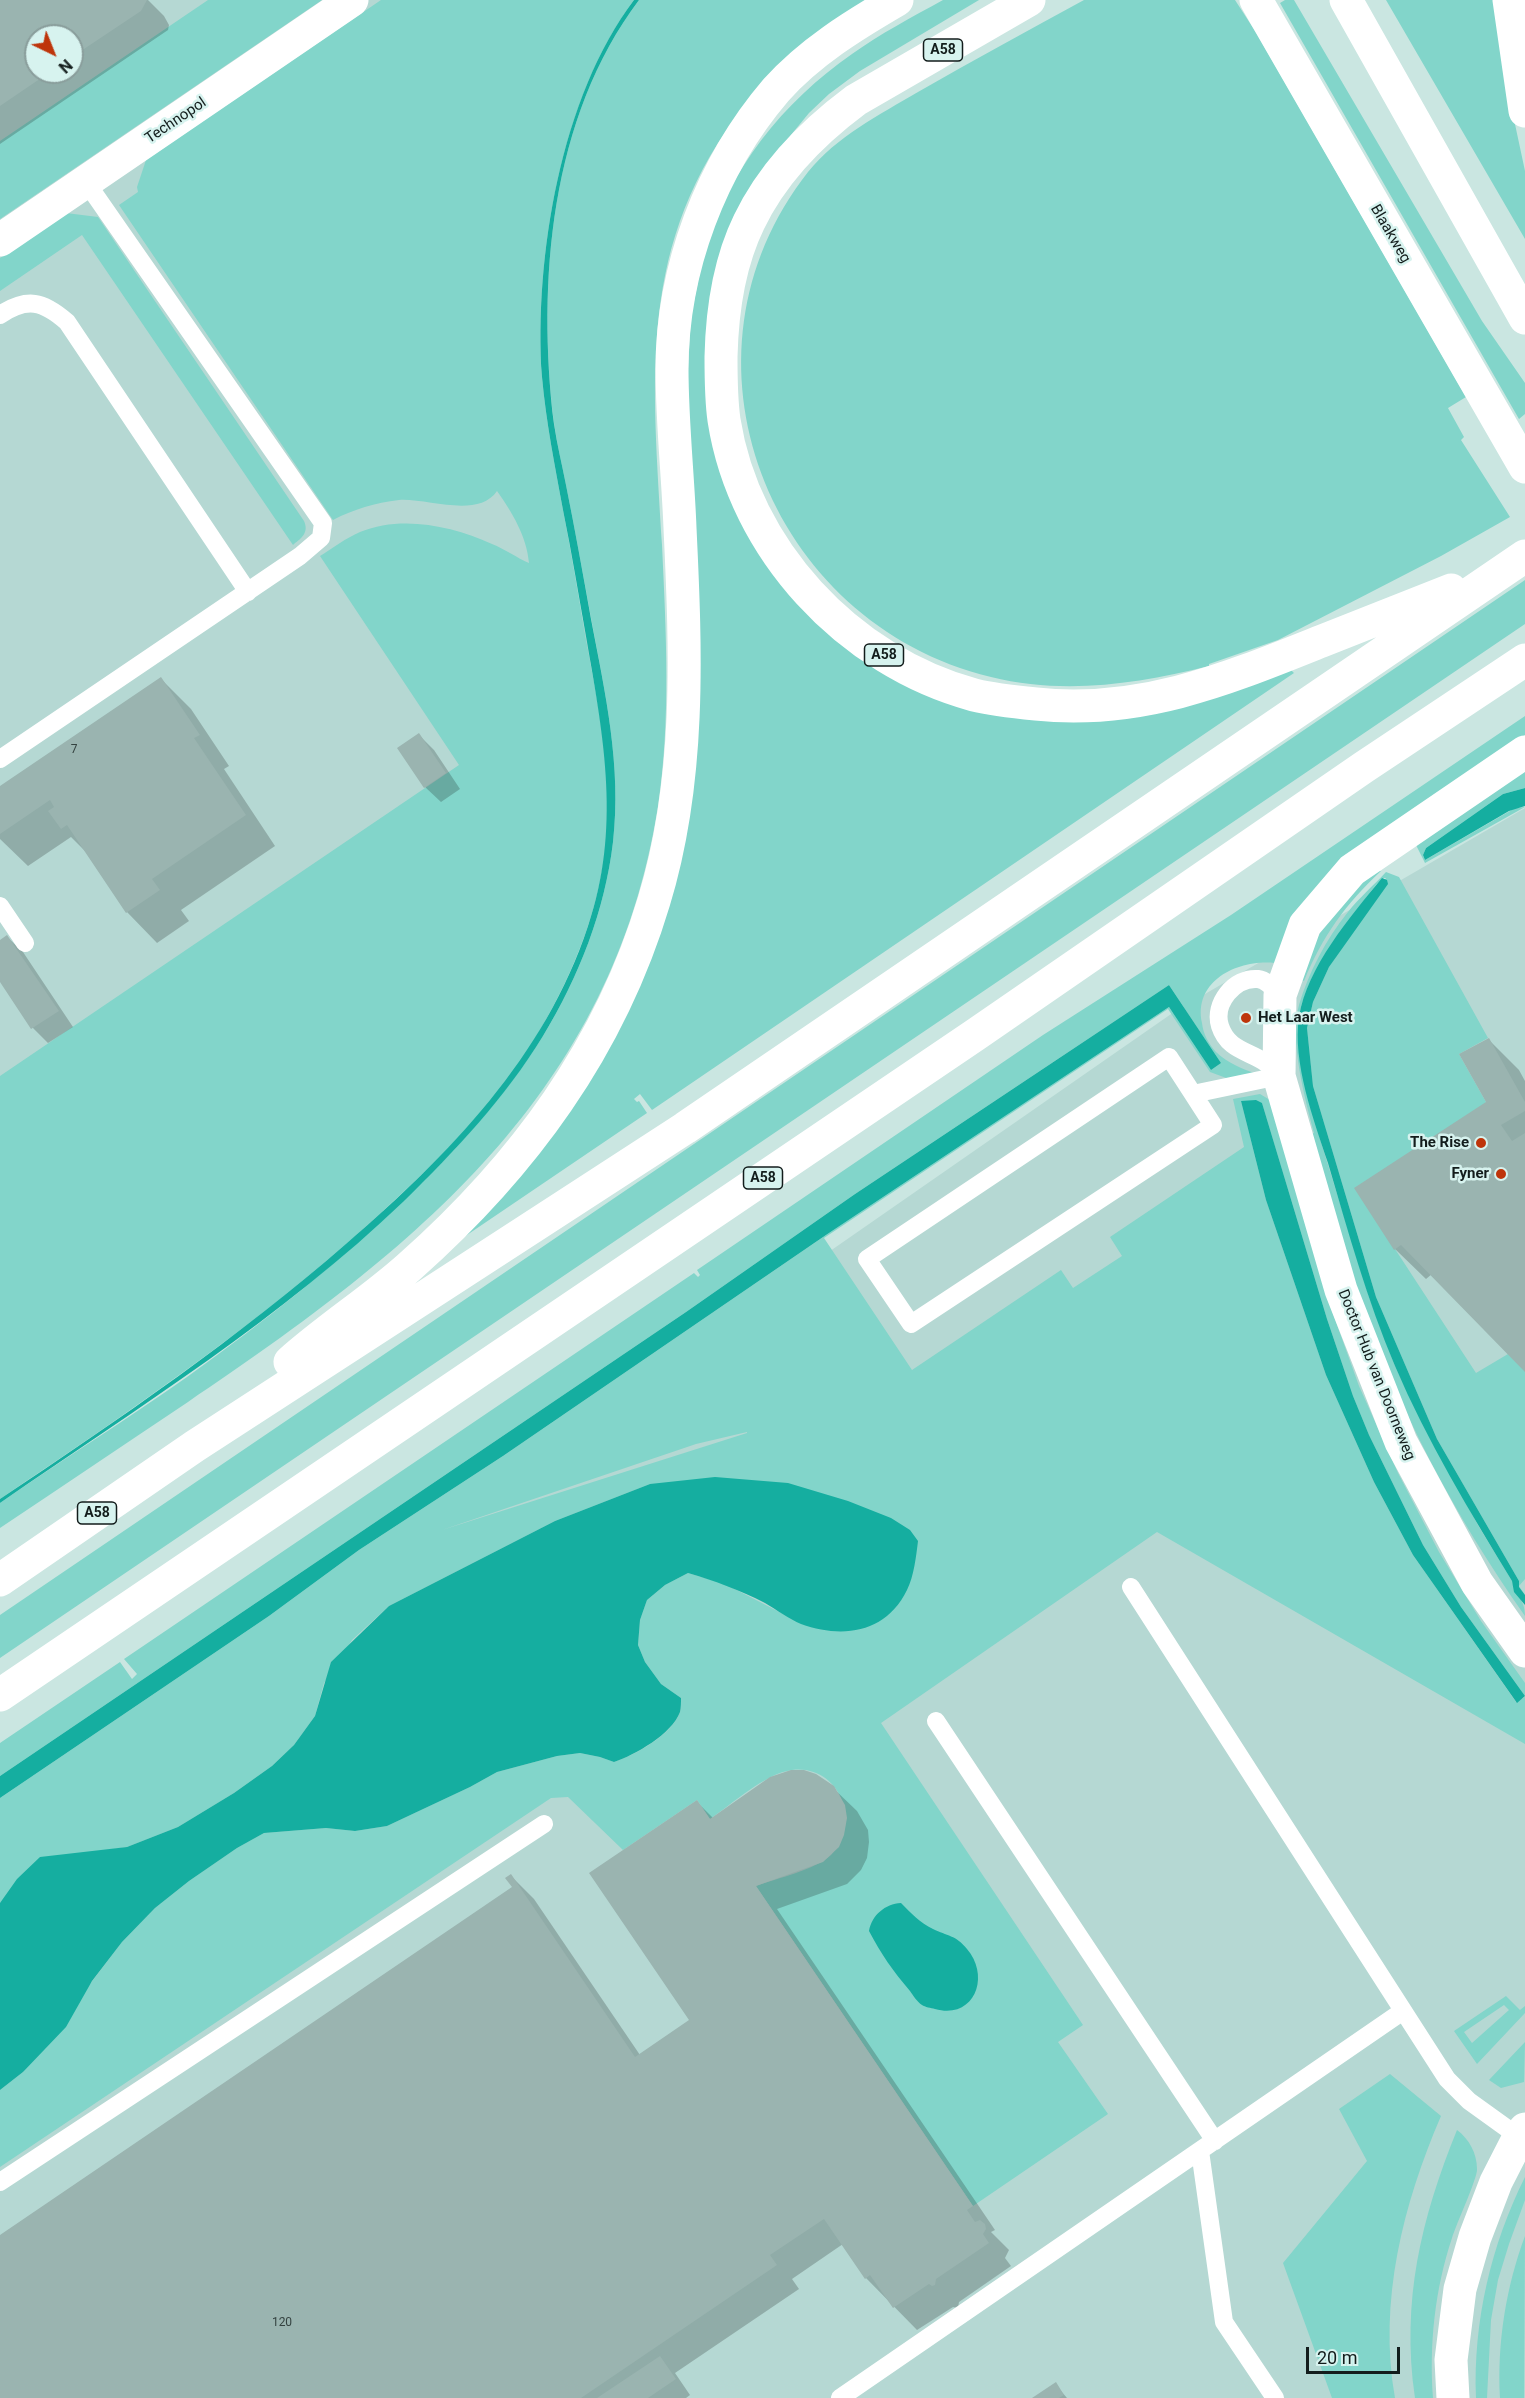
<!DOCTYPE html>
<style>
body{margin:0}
#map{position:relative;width:1525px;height:2398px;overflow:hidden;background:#cae6e1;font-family:Roboto,sans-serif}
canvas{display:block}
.north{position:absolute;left:24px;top:24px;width:60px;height:60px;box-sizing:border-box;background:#d7f3ef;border:2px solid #899d9b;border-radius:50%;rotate:137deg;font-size:16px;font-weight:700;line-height:24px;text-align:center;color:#131d1c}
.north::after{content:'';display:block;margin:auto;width:21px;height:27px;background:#be350b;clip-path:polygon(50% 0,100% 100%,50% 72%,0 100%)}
.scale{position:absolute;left:1306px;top:2347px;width:94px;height:27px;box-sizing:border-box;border:3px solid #131d1c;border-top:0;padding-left:8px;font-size:18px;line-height:21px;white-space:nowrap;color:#131d1c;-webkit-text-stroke:4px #d7f3ef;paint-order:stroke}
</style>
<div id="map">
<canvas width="1525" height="2398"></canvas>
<div class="north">N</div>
<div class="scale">20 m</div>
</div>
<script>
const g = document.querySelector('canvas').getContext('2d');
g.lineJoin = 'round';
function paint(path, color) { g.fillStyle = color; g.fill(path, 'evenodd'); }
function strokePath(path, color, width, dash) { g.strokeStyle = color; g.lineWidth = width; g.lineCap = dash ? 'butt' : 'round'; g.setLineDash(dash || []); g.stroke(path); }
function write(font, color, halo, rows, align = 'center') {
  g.font = font + ' Roboto,sans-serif'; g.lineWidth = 5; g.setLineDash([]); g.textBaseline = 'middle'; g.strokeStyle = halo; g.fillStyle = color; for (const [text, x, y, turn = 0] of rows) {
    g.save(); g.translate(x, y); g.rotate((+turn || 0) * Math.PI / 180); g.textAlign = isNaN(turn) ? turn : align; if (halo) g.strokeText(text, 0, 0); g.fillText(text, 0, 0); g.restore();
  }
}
paint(new Path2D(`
 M 0,0 L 600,0 L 507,300 L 592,660 L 0,1436 ZM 36,36 L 72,36 L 72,72 L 36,72 Z
 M 1525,808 L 1525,2398 L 0,2398 L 0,1819 L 400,1550 L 1174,1012 Z`), '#b5d8d3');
paint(new Path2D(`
 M 208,0 L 322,0 L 0,219 L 0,141 Z
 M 381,0 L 634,0 C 561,97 534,258 542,377 C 546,422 555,466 563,510 C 571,551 578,592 585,634 C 597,699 611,763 607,829 C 603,902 575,970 539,1032 C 503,1094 452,1147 400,1195 C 278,1311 139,1405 0,1499 L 0,1076 L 459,765 L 320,556 C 333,548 346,538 360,532 C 402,515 452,526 492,544 C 505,549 517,558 529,563 C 527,537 512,512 497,491 C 478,519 427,498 399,500 C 375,503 354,509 333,520 L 119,205 L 138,192 L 137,187 L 146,160 Z
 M 639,0 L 873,0 L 746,104 C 635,243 653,380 662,545 C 666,631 671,720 658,806 C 613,1093 415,1249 188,1402 C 125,1444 63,1486 0,1528 L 0,1503 C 62,1460 126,1420 187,1377 C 265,1321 341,1261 410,1194 C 460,1146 506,1095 543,1036 C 579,977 605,910 613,842 C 622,767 605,692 591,618 C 583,574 575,530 566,485 C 562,465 557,444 554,423 C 537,282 550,118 639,0 Z
 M 943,0 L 979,0 L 860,71 L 829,94 L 809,113 L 763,169 L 718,281 L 760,547 L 981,707 L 1291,670 L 1294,673 L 652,1110 L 640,1094 L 634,1099 L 637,1102 L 639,1101 L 647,1113 L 464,1237 L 658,935 L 691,315 C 696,294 699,273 705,252 C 728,170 783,102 852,54 C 880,34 912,17 943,0 Z
 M 1084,0 L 1235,0 L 1257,34 L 1466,397 L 1448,408 L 1464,437 L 1461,440 L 1510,517 L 1441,556 L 1278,640 L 1209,664 L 1209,666 C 1137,684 1064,695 991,677 C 768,623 663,356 808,172 C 837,136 879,115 918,92 C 974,60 1029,30 1084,0 Z
 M 1285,0 L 1294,0 L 1482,321 L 1525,383 L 1525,414 L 1519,419 L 1280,3 Z
 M 1386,0 L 1496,0 L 1503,68 L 1525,171 L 1525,239 Z
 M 66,213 L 98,217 L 304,521 C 309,532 302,538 294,544 L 293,545 L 82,235 L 0,291 L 0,258 Z
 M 1525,580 L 1525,624 L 0,1658 L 0,1615 Z
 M 1525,716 L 1525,735 L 1483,764 L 1275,963 C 1239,959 1193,980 1202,1023 C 1203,1034 1209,1044 1216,1052 C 1228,1063 1242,1069 1257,1074 L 1229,1079 L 1210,1072 L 1168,1009 L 824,1238 L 912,1370 L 1061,1270 L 1073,1288 L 1122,1256 L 1110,1237 L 1244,1147 L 1233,1099 L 1260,1094 L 1270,1100 L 1327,1297 L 1359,1386 L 1398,1473 L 1439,1552 L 1481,1621 L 1525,1683 L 1525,1696 L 1461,1607 L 1423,1545 L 1369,1435 L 1353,1396 L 1327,1319 L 1262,1103 L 1241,1101 L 1266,1200 L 1326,1375 L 1374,1482 L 1413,1555 L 1516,1702 L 1525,1697 L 1525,1744 L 1157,1532 L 881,1723 L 1083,2025 L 1058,2042 L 1108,2114 L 973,2206 L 756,1886 C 777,1878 815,1870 831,1855 C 863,1823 839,1764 792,1770 C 766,1773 732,1804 710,1819 L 697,1800 L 623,1850 L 568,1797 L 551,1798 L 0,2167 L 0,2090 L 23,2072 L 122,1942 L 155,1908 L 189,1881 L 237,1848 L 264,1833 L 326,1828 L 355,1831 L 387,1826 L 470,1787 L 497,1772 L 557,1756 L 580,1753 L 600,1757 L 614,1762 C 635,1755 672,1735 680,1712 C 681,1708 681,1702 681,1698 L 661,1684 L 645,1662 L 638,1645 L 640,1620 L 647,1600 L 665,1585 L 688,1573 L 725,1584 L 793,1619 L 650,1484 L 555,1521 L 389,1606 L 352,1640 L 324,1683 L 315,1716 L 294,1745 L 272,1766 L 234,1793 L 178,1827 L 127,1847 L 87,1853 L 0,1903 L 0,1798 L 269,1616 L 359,1550 L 503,1456 L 826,1235 L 1169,1007 L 1211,1070 L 1221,1063 L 1169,985 L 855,1194 L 686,1312 L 0,1776 L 0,1743 L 120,1662 L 132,1679 L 137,1674 L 124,1659 L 694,1273 L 698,1277 L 700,1275 L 697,1270 L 1043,1035 L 1231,915 ZM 747,1432 L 747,1433 L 442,1530 L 696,1444 Z
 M 1525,770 L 1525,788 L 1503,794 L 1426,848 L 1423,855 L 1425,860 L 1515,808 L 1525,807 L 1425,863 L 1416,845 Z
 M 1378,871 L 1381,871 C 1345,905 1323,935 1304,981 L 1299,979 C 1319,929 1333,903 1378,871 Z
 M 1386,872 L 1399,877 L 1488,1038 L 1459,1054 L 1486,1102 L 1395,1249 L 1476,1373 L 1508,1354 L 1525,1371 L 1525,1579 L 1519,1586 L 1525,1595 L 1519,1587 L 1519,1581 L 1437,1439 L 1376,1297 L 1313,1086 L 1307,1028 L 1313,1002 L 1329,967 L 1386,878 L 1384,878 C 1376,883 1369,894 1363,902 C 1335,936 1306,976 1298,1020 L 1320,1139 L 1369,1297 L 1395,1366 L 1423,1425 L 1479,1527 L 1512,1581 C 1516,1597 1525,1599 1525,1616 C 1455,1517 1397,1406 1357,1292 C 1339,1241 1325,1188 1309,1135 L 1314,1133 C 1305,1099 1289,1040 1299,1005 C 1308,974 1326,939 1348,912 C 1359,898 1373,886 1386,872 Z
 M 1506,1996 L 1520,2010 L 1525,2006 L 1525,2013 L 1477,2064 L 1454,2031 ZM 1504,2005 L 1509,2010 L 1472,2043 L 1464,2032 Z
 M 1525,2042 L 1524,2082 L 1501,2088 L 1489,2080 Z
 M 1390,2074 L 1441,2116 C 1403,2204 1378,2302 1395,2398 L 1332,2398 L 1283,2263 L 1367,2161 L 1339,2109 Z
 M 1457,2130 C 1469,2139 1477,2153 1477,2169 C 1478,2177 1456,2225 1452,2238 C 1435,2289 1429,2344 1433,2398 L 1415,2398 C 1401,2301 1421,2219 1457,2130 Z
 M 1525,2177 L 1525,2200 L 1509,2244 L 1498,2280 L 1491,2320 L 1487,2398 L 1476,2398 C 1473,2322 1491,2245 1525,2177 Z
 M 1525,2236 L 1524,2398 L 1500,2398 C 1497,2343 1506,2287 1525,2236 Z`), '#82d5ca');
paint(new Path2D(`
 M 634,0 L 639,0 C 550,118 537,282 554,424 C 557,444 562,465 566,485 C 575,530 583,574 591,619 C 605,692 622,767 613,842 C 605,910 579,977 543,1036 C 505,1098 456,1150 404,1201 C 282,1318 139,1407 0,1503 L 0,1499 C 120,1419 238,1338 347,1243 C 449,1155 545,1057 588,926 C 621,829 604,740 587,642 C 579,598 572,554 563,510 C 555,466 546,422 542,377 C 534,258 561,96 634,0 Z
 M 1525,788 L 1525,806 L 1509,811 L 1425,860 L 1423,855 L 1426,848 L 1503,794 Z
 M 1382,878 L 1387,880 L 1388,884 L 1329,967 L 1313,1002 L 1307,1028 L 1313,1086 L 1376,1297 L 1437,1439 L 1519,1581 L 1519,1587 L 1525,1595 L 1525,1605 L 1514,1592 L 1512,1581 C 1470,1512 1427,1441 1395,1366 C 1367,1300 1348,1231 1328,1163 C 1314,1121 1292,1062 1299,1017 C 1307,967 1350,917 1382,878 Z
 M 1169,985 L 1221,1063 L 1211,1070 L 1169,1007 L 826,1235 L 503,1456 L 359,1550 L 269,1616 L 0,1798 L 0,1776 L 686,1312 L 855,1194 Z
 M 1256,1100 L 1262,1103 L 1327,1319 L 1353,1396 L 1369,1435 L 1423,1545 L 1461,1607 L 1525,1696 L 1517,1703 L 1413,1555 L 1374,1482 L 1326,1375 L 1266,1200 L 1241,1101 Z
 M 715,1477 L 788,1483 L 848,1501 L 891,1518 L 910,1530 L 918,1541 C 916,1557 914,1576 907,1590 C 886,1633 843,1639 801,1624 C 789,1619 777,1610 765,1603 C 740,1590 715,1581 688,1573 L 665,1585 L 647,1600 L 640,1620 L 638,1645 L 645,1662 L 661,1684 L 681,1698 C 681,1702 681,1708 680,1712 C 672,1734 635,1755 614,1762 L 600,1757 L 580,1753 L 557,1756 L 497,1772 L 470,1787 L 387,1826 L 355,1831 L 326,1828 L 264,1833 L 237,1848 L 189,1881 L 155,1908 L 122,1942 L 92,1981 L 66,2027 L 23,2072 L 0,2090 L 0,1903 L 17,1879 L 40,1857 L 127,1847 L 178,1827 L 234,1793 L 272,1766 L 294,1745 L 315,1716 L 331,1662 L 389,1606 L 555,1521 L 650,1484 Z
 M 901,1903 C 911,1913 920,1923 933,1929 C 947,1936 956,1935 967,1949 C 991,1977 974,2020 935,2009 C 931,2008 925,2007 922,2005 C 917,2002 913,1995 910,1991 C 893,1971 881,1954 869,1931 C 872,1915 885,1904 901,1903 Z`), '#15aea0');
paint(new Path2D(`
 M 0,0 L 148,0 L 164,16 L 169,25 L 168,30 L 0,144 ZM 36,36 L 72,36 L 72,72 L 36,72 Z
 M 161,679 L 191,709 L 229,766 L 224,769 L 275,846 L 181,910 L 189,921 L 157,943 L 127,912 L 88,854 L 71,837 L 28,866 L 0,839 L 0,788 Z
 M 419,735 L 434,750 L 460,789 L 441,802 L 425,787 L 399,748 Z
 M 7,937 L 23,952 L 73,1027 L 48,1043 L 33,1028 L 0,980 L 0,942 Z
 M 1489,1040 L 1519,1070 L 1525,1081 L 1525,1370 L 1432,1274 L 1426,1279 L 1395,1249 L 1488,1102 Z
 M 833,1788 L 857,1811 L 868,1830 L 869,1842 L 867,1858 L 861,1870 L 847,1884 L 777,1909 L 995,2230 L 991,2232 L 1009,2250 L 1005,2258 L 1011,2266 L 959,2302 L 958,2308 L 953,2307 L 917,2330 L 866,2278 L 843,2244 L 792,2279 L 799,2289 L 675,2373 L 690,2395 L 686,2398 L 0,2398 L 0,2236 L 514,1888 L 511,1876 L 534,1899 L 640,2055 L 691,2021 L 697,1802 L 713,1818 Z
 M 1055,2384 L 1067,2398 L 1034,2398 Z`), '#0003');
paint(new Path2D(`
 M 0,0 L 147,0 L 141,11 L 72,57 L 72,36 L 36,36 L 36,72 L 50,72 L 0,106 Z
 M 161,677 L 200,735 L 194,738 L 246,815 L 152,879 L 160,890 L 126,913 L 67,825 L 61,829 L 48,811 L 54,807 L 50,800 L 0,834 L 0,786 Z
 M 419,733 L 446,773 L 424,788 L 397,748 Z
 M 7,935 L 59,1011 L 31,1029 L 0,982 L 0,940 Z
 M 1489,1038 L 1525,1102 L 1525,1111 L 1501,1125 L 1512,1141 L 1525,1133 L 1525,1372 L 1401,1245 L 1394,1250 L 1354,1188 L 1486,1102 L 1459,1054 Z
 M 791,1770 L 804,1770 L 816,1774 L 834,1786 L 845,1805 L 847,1818 L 844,1835 L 839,1847 L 823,1862 L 756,1886 L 973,2206 L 967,2210 L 975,2222 L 980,2220 L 985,2224 L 986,2229 L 983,2234 L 989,2243 L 936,2279 L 935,2285 L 932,2286 L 929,2284 L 893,2308 L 870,2275 L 865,2279 L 824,2219 L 770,2255 L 777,2265 L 581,2398 L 0,2398 L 0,2235 L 512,1887 L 505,1878 L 511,1874 L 635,2057 L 689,2020 L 589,1873 L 697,1800 L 710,1819 L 770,1777 Z
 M 660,2356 L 676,2379 L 648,2398 L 597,2398 Z
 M 1056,2382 L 1064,2395 L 1059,2398 L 1032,2398 Z`), '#9ab4b0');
strokePath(new Path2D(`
 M 0,315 C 27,297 43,301 67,322 L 248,592
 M 0,759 L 300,556 L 321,538 L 323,523 L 86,182
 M 0,906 L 25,943
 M 1279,1076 C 1275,1072 1271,1066 1266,1063 C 1250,1051 1228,1051 1220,1026 C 1213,1004 1234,977 1258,979 C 1267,980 1274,989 1280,995
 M 1193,1094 L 1169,1057 L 867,1259 L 911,1324 L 1213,1125 L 1193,1094 L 1279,1076
 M 1131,1587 L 1447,2079 L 1469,2101 L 1519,2137
 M 936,1721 L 1215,2141
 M 1200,2151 L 1224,2322 L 1275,2398
 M 0,2182 L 544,1824
 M 840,2398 L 1403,2011`), '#fff', 18);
strokePath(new Path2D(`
 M 1509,0 L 1525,111
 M 0,240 L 352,0
 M 1525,752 L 1352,870 L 1305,925 L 1280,995 L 1279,1076 L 1341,1290 L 1401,1442 L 1477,1583 L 1525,1651
 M 1453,2398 L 1451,2360 L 1460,2289 L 1475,2237 L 1496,2182 L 1519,2137 L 1525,2129`), '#fff', 33);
strokePath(new Path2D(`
 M 1256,0 L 1525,467
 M 1346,0 L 1525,318`), '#fff', 33);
strokePath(new Path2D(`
 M 1029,0 L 856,100 C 813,132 773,172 749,222 C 729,263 722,312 721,357 C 721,378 721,399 724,420 C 744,549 848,661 974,695 C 994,700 1015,702 1036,704 C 1141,715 1227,679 1322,641 C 1365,624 1408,607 1451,590
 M 290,1362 C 328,1328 371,1301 409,1267 C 523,1166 610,1048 654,901 C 691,780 686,653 680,528 C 678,476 672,422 672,369 C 672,269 711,166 776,90 C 810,52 854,25 897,0
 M 0,1580 L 195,1446 L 685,1128 L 1525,556
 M 0,1695 L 975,1035 L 1364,767 L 1525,660`), '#fff', 33);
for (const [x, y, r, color] of [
 [1246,1018,6,"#be350b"],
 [1481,1143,6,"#be350b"],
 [1501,1174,6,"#be350b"]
]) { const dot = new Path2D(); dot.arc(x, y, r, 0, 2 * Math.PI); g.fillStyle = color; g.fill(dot); strokePath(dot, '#d7f3ef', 2); }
write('12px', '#354341', null, [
 ["7",74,750],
 ["120",282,2323]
]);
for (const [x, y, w] of [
 [943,50,39],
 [884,655,39],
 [763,1178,39],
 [97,1513,39]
]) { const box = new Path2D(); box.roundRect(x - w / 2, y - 11, w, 22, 4.5); g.fillStyle = '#d7f3ef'; g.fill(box); strokePath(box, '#131d1c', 1.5); }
write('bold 14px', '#131d1c', null, [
 ["A58",943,50],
 ["A58",884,655],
 ["A58",763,1178],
 ["A58",97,1513]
]);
write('15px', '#131d1c', '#d7f3ef', [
 ["Technopol",176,121,-34],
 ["Blaakweg",1390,234,60],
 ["Doctor Hub van Doorneweg",1376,1375,68]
]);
write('bold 15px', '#131d1c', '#d7f3ef', [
 ["Het Laar West",1258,1018,"left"],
 ["The Rise",1469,1143],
 ["Fyner",1489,1174]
], 'right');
</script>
